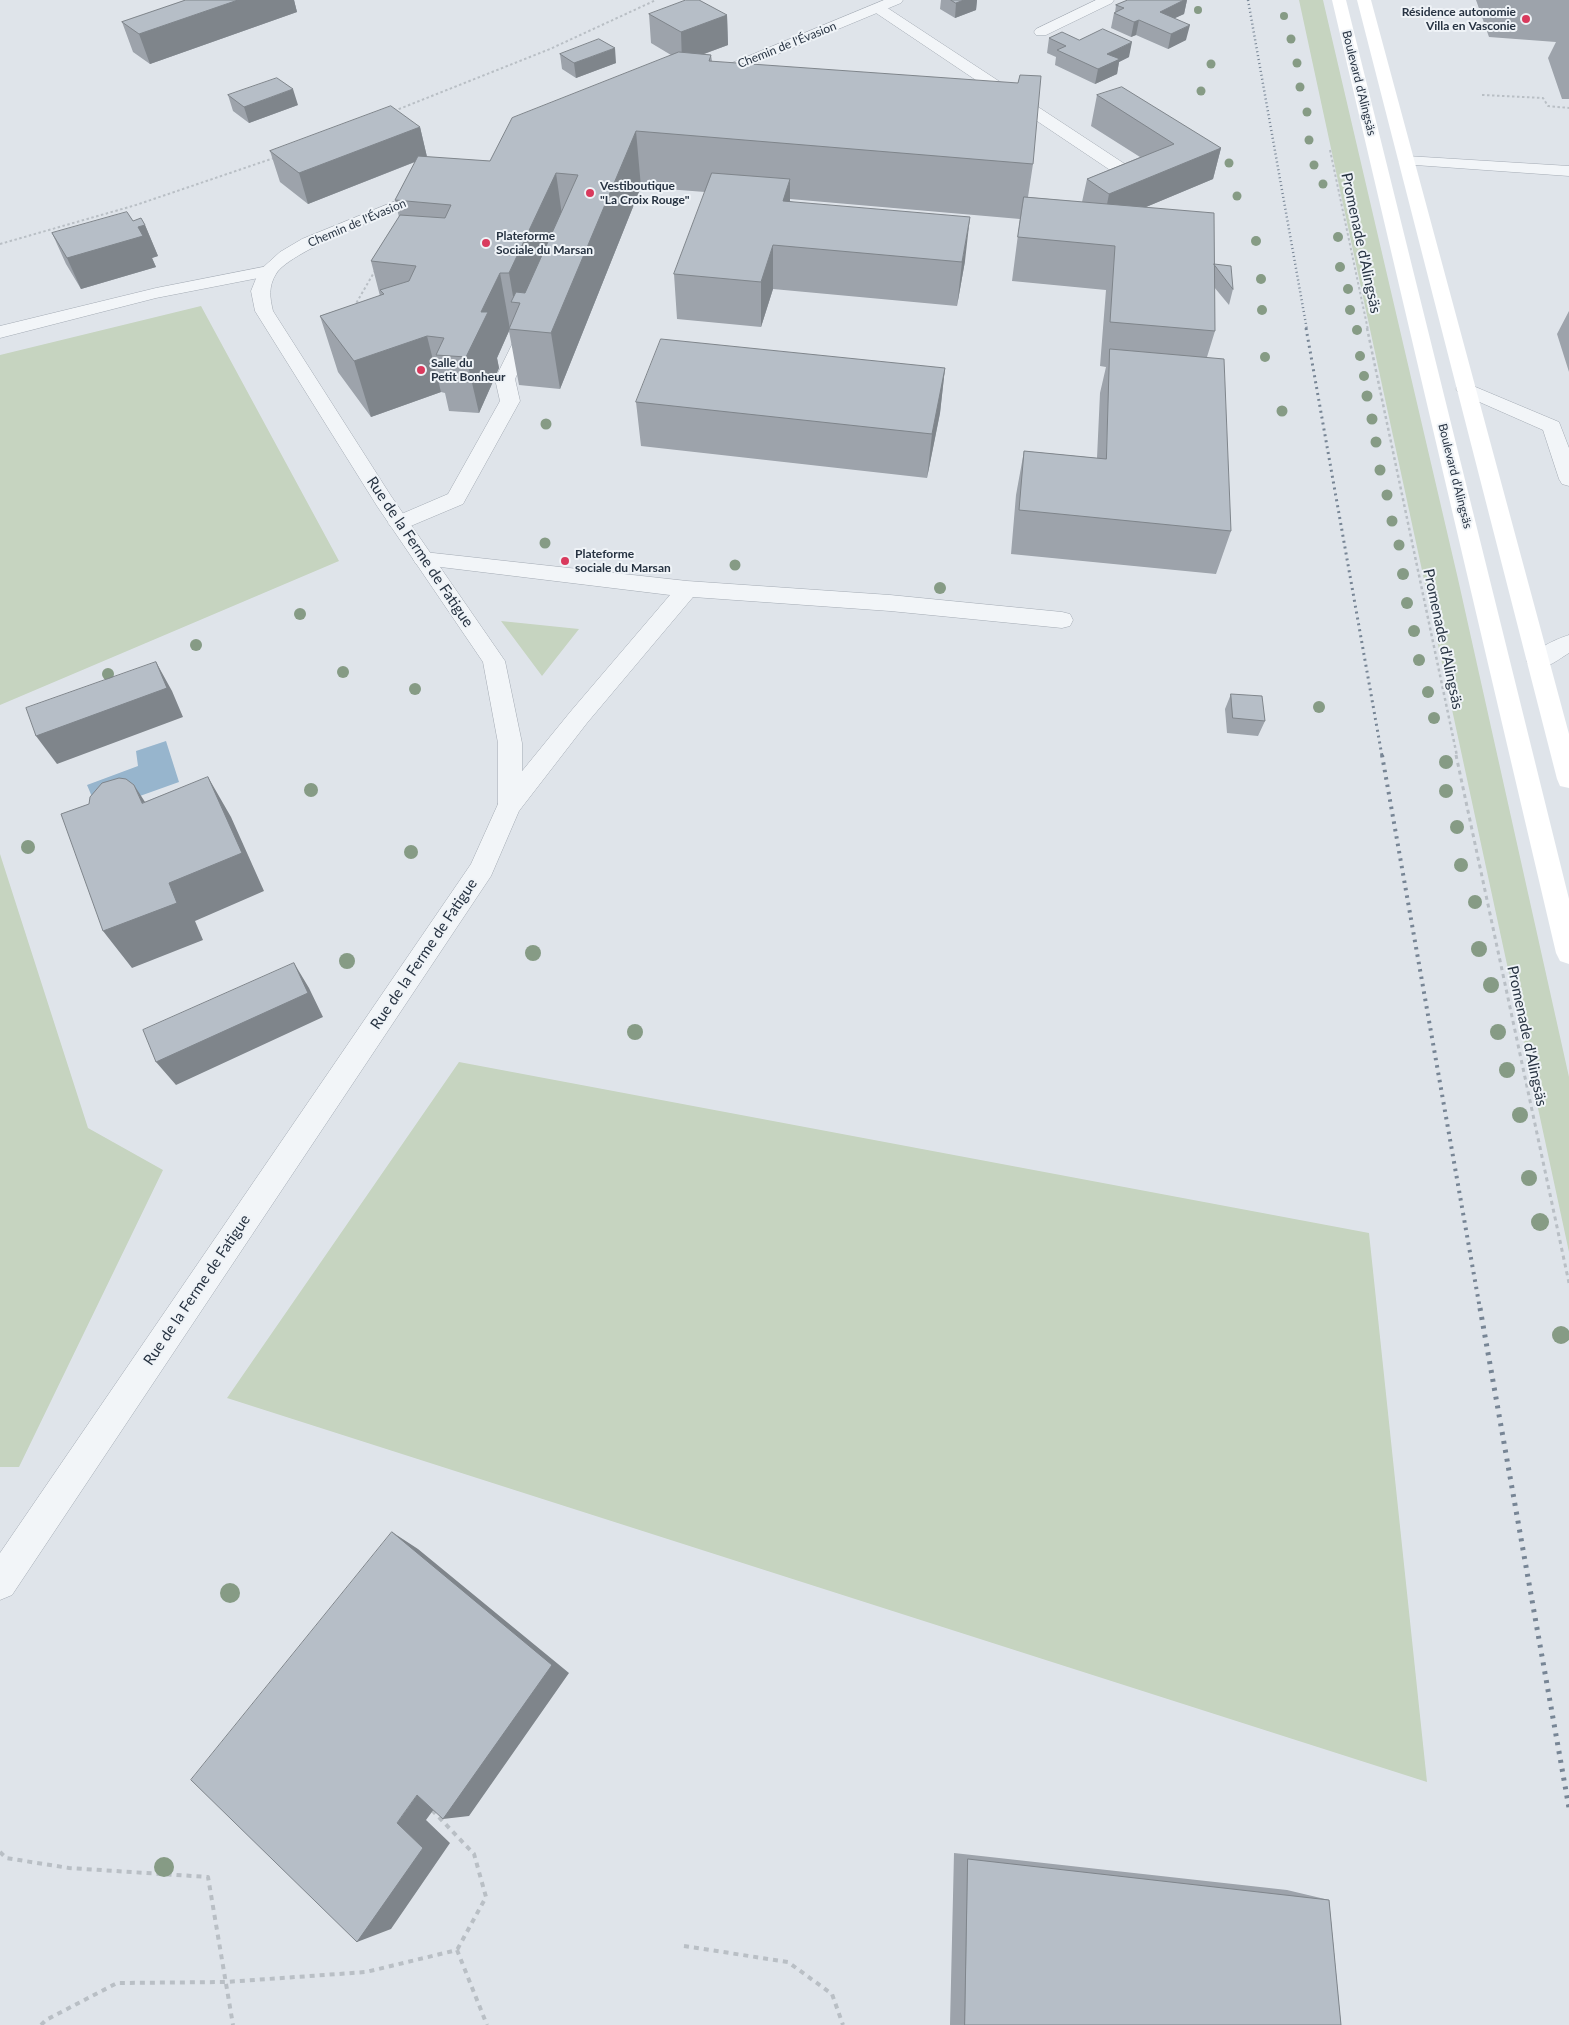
<!DOCTYPE html>
<meta charset="utf-8">
<style>
body{margin:0}
canvas{display:block;background:#dfe4ea}
</style>
<canvas width="1569" height="2025"></canvas>
<script>
const g = document.querySelector('canvas').getContext('2d');
g.lineJoin = 'round';
function paint(path, color) { g.fillStyle = color; g.fill(path, 'evenodd'); }
function strokePath(path, color, width, dash) { g.strokeStyle = color; g.lineWidth = width; g.lineCap = dash ? 'butt' : 'round'; g.setLineDash(dash || []); g.stroke(path); }
function write(font, color, halo, rows, align = 'center') {
  g.font = font + ' Lato,sans-serif'; g.lineWidth = 4; g.setLineDash([]); g.textBaseline = 'middle'; g.strokeStyle = halo; g.fillStyle = color; for (const [text, x, y, turn = 0] of rows) {
    g.save(); g.translate(x, y); g.rotate((+turn || 0) * Math.PI / 180); g.textAlign = isNaN(turn) ? turn : align; if (halo) g.strokeText(text, 0, 0); g.fillText(text, 0, 0); g.restore();
  }
}
paint(new Path2D(`
 M 1299,0 L 1323,0 L 1458,579 L 1569,1077 L 1569,1252 Z
 M 201,306 L 339,561 L 0,705 L 0,355 Z
 M 501,621 L 579,629 L 542,676 Z
 M 0,854 L 88,1128 L 163,1170 L 19,1467 L 0,1467 Z
 M 459,1062 L 1369,1233 L 1427,1782 L 227,1398 Z`), '#c6d4c0');
paint(new Path2D(`
 M 166,741 L 179,782 L 98,811 L 87,785 L 138,766 L 136,751 Z`), '#97b5cd');
const lane = new Path2D(`
 M 1096,0 L 1114,0 L 1112,3 L 1046,35 L 1036,35 L 1034,32 L 1036,29 Z
 M 878,4 L 883,5 L 1134,170 L 1136,174 L 1134,178 L 1122,178 L 873,11 L 871,8 L 873,5 Z
 M 1407,156 L 1569,166 L 1569,176 L 1401,164 L 1399,161 L 1401,158 Z
 M 268,266 L 274,267 L 277,271 L 274,275 L 156,298 L 0,338 L 0,326 L 156,288 Z
 M 531,318 L 538,320 L 540,324 L 515,379 L 520,401 L 463,504 L 406,528 L 399,530 L 392,528 L 388,523 L 392,518 L 448,494 L 500,401 L 495,379 L 522,324 L 524,320 Z
 M 1466,383 L 1559,422 L 1569,448 L 1569,486 L 1562,484 L 1559,479 L 1543,430 L 1459,393 L 1456,389 L 1459,385 Z
 M 424,552 L 687,581 L 890,595 L 1062,612 L 1070,614 L 1073,620 L 1070,626 L 1062,628 L 890,611 L 693,597 L 587,723 L 519,811 L 510,814 L 501,811 L 498,804 L 501,797 L 571,711 L 670,595 L 416,564 L 413,559 L 416,554 Z
 M 1569,635 L 1569,653 C 1556,661 1545,671 1530,667 L 1527,661 C 1534,649 1556,639 1569,635 Z`);
const street = new Path2D(`
 M 884,0 L 903,0 L 901,3 L 713,81 L 703,81 L 700,78 L 703,75 Z
 M 430,187 L 436,188 L 438,192 L 436,196 C 404,209 291,249 276,274 C 268,287 270,298 273,311 L 391,496 L 505,661 L 522,743 L 522,804 L 491,876 L 12,1595 L 0,1600 L 0,1553 L 471,864 L 498,804 L 498,743 L 483,662 L 377,506 L 255,311 L 251,291 L 259,271 L 280,252 L 302,239 Z`);
strokePath(lane, '#a4abb4', 1);
strokePath(street, '#a4abb4', 1);
strokePath(new Path2D(`
 M 1482,95 L 1543,98 L 1548,106 L 1569,108
 M 394,111 L 550,49 L 656,0
 M 1330,150 L 1368,330
 M 0,244 L 136,205 L 274,158
 M 354,307 L 376,269`), '#b9bfc5', 2, [2.5, 2.5]);
strokePath(new Path2D(`
 M 1367,328 L 1457,756`), '#b9bfc5', 2.5, [3, 3]);
strokePath(new Path2D(`
 M 1456,755 L 1569,1283`), '#b9bfc5', 3, [4, 4]);
strokePath(new Path2D(`
 M 432,1810 L 474,1854 L 486,1897 L 457,1950
 M 0,1852 L 6,1858 L 69,1868 L 208,1877 L 233,2025
 M 684,1946 L 788,1962 L 832,1994 L 843,2025
 M 41,2025 L 46,2020 L 117,1983 L 226,1982 L 366,1972 L 457,1950 L 487,2025`), '#b9bfc5', 4, [5, 5]);
paint(lane, '#f2f5f8');
paint(street, '#f2f5f8');
paint(new Path2D(`
 M 1332,0 L 1346,0 L 1569,899 L 1569,964 L 1560,961 L 1556,953 Z
 M 1357,0 L 1371,0 L 1569,734 L 1569,788 L 1560,786 L 1557,779 Z`), '#fff');
strokePath(new Path2D(`
 M 1248,0 L 1307,330`), '#778595', 2.5, [1, 3]);
strokePath(new Path2D(`
 M 1306,328 L 1382,756`), '#778595', 3, [2, 4]);
strokePath(new Path2D(`
 M 1382,755 L 1480,1309`), '#778595', 4, [2.5, 5]);
strokePath(new Path2D(`
 M 1480,1308 L 1569,1808`), '#778595', 5, [3, 6]);
g.fillStyle = '#869b85';
for (const [x, y, r] of [
 [1198,10,4],
 [1284,16,4],
 [1291,39,4.5],
 [1297,63,4.5],
 [1211,64,4.5],
 [1300,87,4.5],
 [1201,91,4.5],
 [1307,112,4.5],
 [1309,140,4.5],
 [1229,163,4.5],
 [1314,165,4.5],
 [1323,184,4.5],
 [1237,196,4.5],
 [1338,237,5],
 [1256,241,5],
 [1340,267,5],
 [1261,279,5],
 [1348,289,5],
 [1262,310,5],
 [1350,310,5],
 [1357,330,5],
 [1360,356,5],
 [1265,357,5],
 [1364,376,5],
 [1367,396,5.5],
 [1282,411,5.5],
 [1372,419,5.5],
 [546,424,5.5],
 [1376,442,5.5],
 [1380,470,5.5],
 [1387,495,5.5],
 [1392,521,5.5],
 [545,543,5.5],
 [1399,545,5.5],
 [735,565,5.5],
 [1403,574,6],
 [940,588,6],
 [1407,603,6],
 [300,614,6],
 [1414,631,6],
 [196,645,6],
 [1419,660,6],
 [343,672,6],
 [108,674,6],
 [415,689,6],
 [1428,692,6],
 [1319,707,6],
 [1434,718,6],
 [1446,762,7],
 [311,790,7],
 [1446,791,7],
 [1457,827,7],
 [28,847,7],
 [411,852,7],
 [1461,865,7],
 [1475,902,7],
 [1479,949,8],
 [533,953,8],
 [347,961,8],
 [1491,985,8],
 [635,1032,8],
 [1498,1032,8],
 [1507,1070,8],
 [1520,1115,8],
 [1529,1178,8],
 [1540,1222,9],
 [1561,1335,9],
 [230,1593,10],
 [164,1867,10]
]) { g.beginPath(); g.arc(x, y, r, 0, 2 * Math.PI); g.fill(); }
paint(new Path2D(`
 M 186,0 L 294,0 L 297,12 L 150,64 L 133,52 L 122,22 Z
 M 941,0 L 977,0 L 976,10 L 955,18 L 940,9 Z
 M 1128,0 L 1187,0 L 1184,14 L 1174,18 L 1186,40 L 1168,49 L 1136,35 L 1131,37 L 1111,28 L 1114,13 L 1115,13 L 1116,5 Z
 M 1476,0 L 1569,0 L 1569,99 L 1562,99 L 1548,58 L 1556,42 L 1489,37 Z
 M 649,14 L 727,15 L 728,45 L 704,54 L 711,55 L 712,61 L 1033,164 L 1028,197 L 1082,202 L 1087,179 L 1140,157 L 1091,126 L 1097,95 L 1221,148 L 1213,179 L 1146,207 L 1214,264 L 1233,289 L 1229,305 L 1214,287 L 1215,331 L 1207,357 L 1231,531 L 1216,574 L 1011,554 L 1016,495 L 1024,451 L 1097,458 L 1100,393 L 1106,367 L 1100,366 L 1106,290 L 1012,281 L 1020,219 L 790,199 L 790,201 L 965,261 L 957,306 L 773,289 L 761,327 L 677,319 L 674,274 L 705,192 L 641,187 L 560,389 L 519,385 L 509,331 L 497,358 L 499,368 L 479,413 L 449,411 L 445,393 L 441,392 L 371,417 L 338,372 L 320,316 L 380,296 L 371,261 L 399,217 L 395,200 L 415,162 L 308,204 L 280,182 L 270,151 L 420,127 L 427,157 L 490,161 L 671,55 L 651,43 Z
 M 1049,38 L 1079,40 L 1129,57 L 1119,62 L 1117,74 L 1095,84 L 1055,65 L 1056,57 L 1047,53 Z
 M 560,54 L 616,63 L 576,78 L 562,69 Z
 M 228,95 L 298,105 L 249,123 L 233,111 Z
 M 133,221 L 145,225 L 158,256 L 152,258 L 156,267 L 81,289 L 66,264 L 52,233 Z
 M 1569,311 L 1569,372 L 1557,334 Z
 M 945,368 L 940,413 L 927,478 L 641,446 L 636,402 Z
 M 1231,694 L 1265,721 L 1258,736 L 1227,733 L 1225,709 Z
 M 954,1853 L 1287,1890 L 1329,1900 L 1341,2025 L 950,2025 Z`), '#9da3ab');
paint(new Path2D(`
 M 238,0 L 294,0 L 297,12 L 150,64 L 139,34 Z
 M 964,0 L 977,0 L 976,10 L 955,18 L 956,3 Z
 M 1184,0 L 1187,0 L 1184,14 L 1156,27 L 1160,12 Z
 M 727,15 L 728,45 L 682,62 L 681,32 Z
 M 1139,20 L 1136,35 L 1131,37 L 1134,22 Z
 M 1190,25 L 1186,40 L 1168,49 L 1171,34 Z
 M 1132,42 L 1129,57 L 1119,62 L 1117,74 L 1095,84 L 1098,69 L 1107,54 Z
 M 615,48 L 616,63 L 576,78 L 574,63 Z
 M 293,89 L 298,105 L 249,123 L 244,107 Z
 M 420,127 L 427,157 L 308,204 L 299,173 Z
 M 636,131 L 641,187 L 560,389 L 551,333 Z
 M 1221,148 L 1213,179 L 1103,225 L 1109,194 Z
 M 556,173 L 564,229 L 520,303 L 514,302 L 509,273 Z
 M 790,179 L 790,223 L 783,201 Z
 M 970,217 L 965,261 L 957,306 L 962,262 Z
 M 145,225 L 158,256 L 152,258 L 156,267 L 81,289 L 67,258 L 138,227 Z
 M 773,245 L 773,289 L 761,327 L 761,282 Z
 M 500,273 L 510,329 L 509,329 L 509,331 L 497,358 L 499,368 L 479,413 L 466,357 L 481,312 Z
 M 427,336 L 441,392 L 371,417 L 354,361 Z
 M 945,368 L 940,413 L 927,478 L 932,434 Z
 M 156,662 L 172,691 L 183,717 L 57,764 L 36,736 Z
 M 208,777 L 231,817 L 264,891 L 195,921 L 203,940 L 132,968 L 103,931 L 169,883 Z
 M 134,785 L 160,825 L 142,803 Z
 M 294,963 L 309,988 L 323,1017 L 176,1085 L 156,1062 Z
 M 392,1532 L 418,1549 L 569,1673 L 469,1816 L 443,1819 Z
 M 445,1794 L 426,1820 L 450,1843 L 391,1929 L 357,1942 L 397,1823 L 417,1795 Z`), '#7f858b');
const building = new Path2D(`
 M 186,0 L 238,0 L 139,34 L 122,22 Z
 M 686,0 L 699,0 L 727,15 L 681,32 L 649,14 Z
 M 951,0 L 964,0 L 956,3 Z
 M 1128,0 L 1184,0 L 1160,12 L 1190,25 L 1171,34 L 1139,20 L 1134,22 L 1114,13 L 1124,8 L 1116,5 Z
 M 1103,29 L 1132,42 L 1107,54 L 1120,59 L 1098,69 L 1057,50 L 1066,46 L 1049,38 L 1062,32 L 1079,40 Z
 M 599,39 L 615,48 L 574,63 L 560,54 Z
 M 679,52 L 711,55 L 709,61 L 1018,83 L 1020,75 L 1041,76 L 1033,164 L 636,131 L 551,333 L 509,329 L 520,303 L 511,302 L 516,292 L 525,293 L 578,175 L 556,173 L 509,273 L 500,273 L 481,312 L 488,312 L 466,357 L 436,355 L 444,338 L 427,336 L 354,361 L 320,316 L 384,294 L 380,290 L 409,281 L 416,266 L 371,261 L 400,215 L 445,218 L 451,205 L 395,200 L 418,156 L 490,161 L 512,118 Z
 M 277,78 L 293,89 L 244,107 L 228,95 Z
 M 1122,87 L 1221,148 L 1109,194 L 1087,179 L 1174,144 L 1097,95 Z
 M 391,106 L 420,127 L 299,173 L 270,151 Z
 M 712,173 L 790,179 L 783,201 L 970,217 L 962,262 L 773,245 L 761,282 L 674,274 Z
 M 1024,197 L 1214,213 L 1215,331 L 1110,322 L 1115,246 L 1018,237 Z
 M 127,212 L 133,221 L 141,218 L 145,225 L 138,227 L 143,236 L 67,258 L 52,233 Z
 M 1214,264 L 1231,266 L 1233,289 Z
 M 661,339 L 945,368 L 932,434 L 636,402 Z
 M 1110,349 L 1224,359 L 1231,531 L 1019,510 L 1024,451 L 1106,459 Z
 M 156,662 L 167,688 L 36,736 L 26,708 Z
 M 1231,694 L 1262,696 L 1265,721 L 1233,718 Z
 M 208,777 L 242,853 L 169,883 L 177,903 L 103,931 L 61,814 L 89,804 L 90,797 L 102,783 L 119,778 L 126,779 L 134,785 L 142,803 Z
 M 294,963 L 308,993 L 156,1062 L 143,1030 Z
 M 392,1532 L 552,1665 L 443,1819 L 417,1795 L 404,1813 L 397,1823 L 423,1848 L 357,1942 L 191,1780 Z
 M 968,1859 L 1329,1900 L 1341,2025 L 965,2025 Z`);
paint(building, '#b6bec7');
strokePath(building, '#7f858b', 1);
for (const [x, y, r, color] of [
 [1526,19,5,"#d93a5d"],
 [590,193,5,"#d93a5d"],
 [486,243,5,"#d93a5d"],
 [421,370,5,"#d93a5d"],
 [565,561,5,"#d93a5d"]
]) { const dot = new Path2D(); dot.arc(x, y, r, 0, 2 * Math.PI); g.fillStyle = color; g.fill(dot); strokePath(dot, '#eff3f7', 2); }
write('bold 12px', '#273342', '#eff3f7', [
 ["Résidence autonomie",1516,12,"right"],
 ["Villa en Vasconie",1516,26,"right"],
 ["Vestiboutique",600,186],
 ["\"La Croix Rouge\"",600,200],
 ["Plateforme",496,236],
 ["Sociale du Marsan",496,250],
 ["Salle du",431,363],
 ["Petit Bonheur",431,377],
 ["Plateforme",575,554],
 ["sociale du Marsan",575,568]
], 'left');
write('12px', '#273342', '#eff3f7', [
 ["Chemin de l'Évasion",787,45,-22],
 ["Boulevard d'Alingsäs",1359,83,76],
 ["Chemin de l'Évasion",357,223,-23],
 ["Boulevard d'Alingsäs",1455,476,76]
]);
write('15px', '#273342', '#eff3f7', [
 ["Promenade d'Alingsäs",1361,243,78],
 ["Rue de la Ferme de Fatigue",420,552,56],
 ["Promenade d'Alingsäs",1443,639,78],
 ["Rue de la Ferme de Fatigue",424,954,-56],
 ["Promenade d'Alingsäs",1527,1036,78],
 ["Rue de la Ferme de Fatigue",197,1290,-56]
]);
</script>
